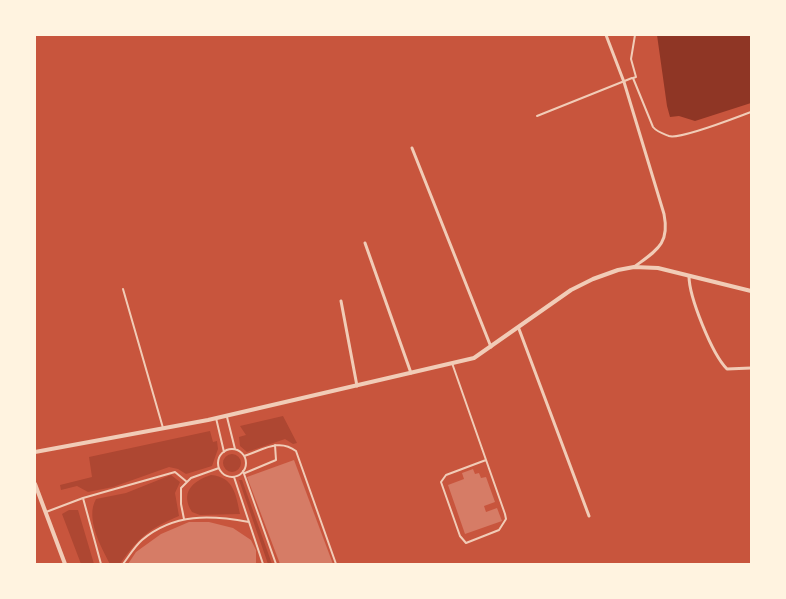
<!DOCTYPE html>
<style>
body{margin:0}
#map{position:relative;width:786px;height:599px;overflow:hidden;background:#c8553d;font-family:"Roboto Condensed",sans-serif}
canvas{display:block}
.frame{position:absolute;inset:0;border:36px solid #fff3e0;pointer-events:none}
</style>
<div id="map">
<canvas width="786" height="599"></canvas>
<div class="frame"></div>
</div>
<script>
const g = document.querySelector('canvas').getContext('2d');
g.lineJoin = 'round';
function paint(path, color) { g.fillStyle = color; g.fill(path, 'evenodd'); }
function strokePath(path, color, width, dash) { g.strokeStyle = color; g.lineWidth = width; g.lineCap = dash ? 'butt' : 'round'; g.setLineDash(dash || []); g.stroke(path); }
paint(new Path2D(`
 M 283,416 L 297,443 L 293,444 L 285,439 L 247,452 L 240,446 L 239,437 L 246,435 L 240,426 Z
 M 210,431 L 213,442 L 217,441 L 218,449 L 212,466 L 186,474 L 178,469 L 169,467 L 113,487 L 88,492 L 77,486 L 61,490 L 60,485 L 92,477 L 89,457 Z
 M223 463a9 9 0 1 1 18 0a9 9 0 1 1-18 0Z
 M 171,475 L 180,482 L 175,493 L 179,516 C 150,528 138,538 120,564 L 110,564 C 101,547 85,518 96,499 L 126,493 Z
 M 211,475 C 234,477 236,495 240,514 L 200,515 L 192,512 C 180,493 192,481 211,475 Z
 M 239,480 L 242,480 L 272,564 L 268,564 Z
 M 69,510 L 78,510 L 94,564 L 81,564 L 62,514 Z`), '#ae4732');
paint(new Path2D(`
 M 657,35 L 751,35 L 751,103 L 695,121 L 679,116 L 670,117 L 667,106 Z`), '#8f3625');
paint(new Path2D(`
 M 294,460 L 333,564 L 280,564 L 247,477 Z
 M 473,469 L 475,474 L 479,473 L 481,478 L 486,477 L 495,502 L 484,506 L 486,512 L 497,508 L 502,521 L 465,534 L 448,485 L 464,479 L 462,473 Z
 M 189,522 L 209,522 L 233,528 L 251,540 L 256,550 L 256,564 L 128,564 L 136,552 L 161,534 Z`), '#d67c66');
strokePath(new Path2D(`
 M 635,35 L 631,59 L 636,77 L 633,78 L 653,127 C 657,132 664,134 669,136 C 680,140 737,117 751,112
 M 537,116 L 632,78
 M 123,289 L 163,428
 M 452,363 L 505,514 L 506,519 L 499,530 L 466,543 L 460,536 L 441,482 L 446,475 L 486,460
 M 227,417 L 235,449
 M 216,418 L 224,452
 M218 463a14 14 0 1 1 28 0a14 14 0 1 1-28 0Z
 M 244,456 C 263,450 279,438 296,451 L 336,564
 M 243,471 L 276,564
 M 245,473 L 276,460 L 275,445
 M 234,477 L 263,564
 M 46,512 L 83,498
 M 184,519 L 181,504 L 181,488 L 191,478 L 219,468
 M 101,564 L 83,498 L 175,472 L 187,482
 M 123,564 C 129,556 135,546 142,540 C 174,513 211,515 249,522`), '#f1ccb7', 2);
strokePath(new Path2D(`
 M 606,35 L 624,82 L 664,214 C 670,244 657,250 634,267
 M 412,148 L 491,347
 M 365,243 L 411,373
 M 689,276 C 689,297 712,354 727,369 L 751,368
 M 341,301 L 357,386
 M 519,329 L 589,516`), '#f1ccb7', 3);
strokePath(new Path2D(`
 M 35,452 L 208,420 L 474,358 L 571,290 L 593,279 L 618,270 L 634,267 L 658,268 L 751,291
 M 35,484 L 65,564`), '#f1ccb7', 4);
</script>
